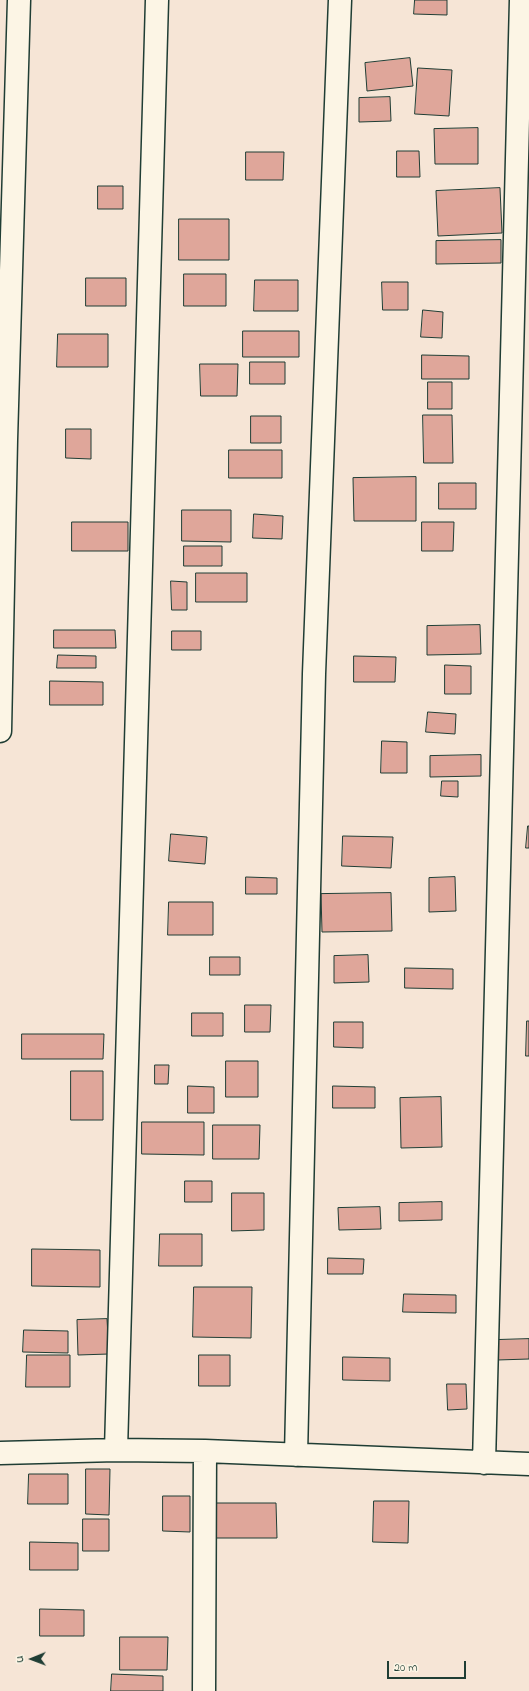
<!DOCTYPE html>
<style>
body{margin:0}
#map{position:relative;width:529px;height:1691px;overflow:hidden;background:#f6e5d6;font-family:"Indie Flower",sans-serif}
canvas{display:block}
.north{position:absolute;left:12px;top:1639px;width:40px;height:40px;-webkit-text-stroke:3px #fcf5e5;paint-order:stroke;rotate:269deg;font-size:11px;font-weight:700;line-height:16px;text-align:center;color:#1f3d34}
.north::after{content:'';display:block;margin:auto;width:14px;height:18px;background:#1f3d34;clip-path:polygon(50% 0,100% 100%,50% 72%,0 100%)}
.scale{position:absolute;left:387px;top:1661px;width:79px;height:18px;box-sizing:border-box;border:2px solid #1f3d34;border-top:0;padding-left:5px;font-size:12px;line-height:14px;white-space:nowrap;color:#1f3d34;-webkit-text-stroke:3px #fcf5e5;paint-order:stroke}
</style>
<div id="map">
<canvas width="529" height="1691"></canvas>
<div class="north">U</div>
<div class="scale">20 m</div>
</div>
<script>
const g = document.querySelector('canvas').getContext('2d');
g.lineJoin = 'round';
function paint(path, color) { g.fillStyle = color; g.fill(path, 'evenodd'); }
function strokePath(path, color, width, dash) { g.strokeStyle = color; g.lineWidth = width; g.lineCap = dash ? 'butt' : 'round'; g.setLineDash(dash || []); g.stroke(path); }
const building = new Path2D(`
 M 415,0 L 447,0 L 447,15 L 414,14 Z
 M 410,58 L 413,86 L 367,91 L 365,63 Z
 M 418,68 L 452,70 L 449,116 L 415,114 Z
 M 390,97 L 391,121 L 359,122 L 359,98 Z
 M 478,128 L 478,164 L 435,164 L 434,129 Z
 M 397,151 L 419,151 L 420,177 L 397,177 Z
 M 246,152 L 284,152 L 283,180 L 246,180 Z
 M 98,186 L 123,186 L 123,209 L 98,209 Z
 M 500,188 L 502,233 L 438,236 L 436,191 Z
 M 179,219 L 229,219 L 229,260 L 179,260 Z
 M 501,240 L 501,263 L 436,264 L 436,241 Z
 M 184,274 L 226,274 L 226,306 L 184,306 Z
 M 86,278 L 126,278 L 126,306 L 86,306 Z
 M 255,280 L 298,280 L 298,311 L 254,311 Z
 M 382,282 L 408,282 L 408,310 L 383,310 Z
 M 423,310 L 443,312 L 442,338 L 421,337 Z
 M 243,331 L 299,331 L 299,357 L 243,357 Z
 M 58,334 L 108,334 L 108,367 L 57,367 Z
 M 422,355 L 469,356 L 469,379 L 422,379 Z
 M 250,362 L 285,362 L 285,384 L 250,384 Z
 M 200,364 L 238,364 L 237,396 L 201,396 Z
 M 428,382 L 452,382 L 452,409 L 428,409 Z
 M 423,415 L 452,415 L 453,463 L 424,463 Z
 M 251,416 L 281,416 L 281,443 L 251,443 Z
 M 66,429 L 91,429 L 91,459 L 66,458 Z
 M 229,450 L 282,450 L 282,478 L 229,478 Z
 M 416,477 L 416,521 L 354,521 L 353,478 Z
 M 439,483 L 476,483 L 476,509 L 439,509 Z
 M 182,510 L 231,510 L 231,542 L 182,541 Z
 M 254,514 L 283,516 L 282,539 L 253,538 Z
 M 72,522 L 128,522 L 128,551 L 72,551 Z
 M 422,522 L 454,522 L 453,551 L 422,551 Z
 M 184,546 L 222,546 L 222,566 L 184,566 Z
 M 196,573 L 247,573 L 247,602 L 196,602 Z
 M 171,581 L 187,582 L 187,610 L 172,610 Z
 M 480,625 L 481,654 L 427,655 L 427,626 Z
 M 54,630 L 115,630 L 116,648 L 54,648 Z
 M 172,631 L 201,631 L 201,650 L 172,650 Z
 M 58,655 L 96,656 L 96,668 L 57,668 Z
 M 354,656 L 396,657 L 395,682 L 354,682 Z
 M 445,665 L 471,666 L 471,694 L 445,694 Z
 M 50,681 L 103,682 L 103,705 L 50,705 Z
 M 428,712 L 456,714 L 455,734 L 426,732 Z
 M 382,741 L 407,742 L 407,773 L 381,773 Z
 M 481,755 L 481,776 L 430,777 L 430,756 Z
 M 442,781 L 458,781 L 458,797 L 441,796 Z
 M 528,826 L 529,826 L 529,848 L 526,848 Z
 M 171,834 L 207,837 L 205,864 L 169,861 Z
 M 343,836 L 393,837 L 391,868 L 342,866 Z
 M 246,877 L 277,878 L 277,894 L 246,894 Z
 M 455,877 L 456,911 L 429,912 L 429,878 Z
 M 391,893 L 392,931 L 322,932 L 321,894 Z
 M 169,902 L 213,902 L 213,935 L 168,935 Z
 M 368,955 L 369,982 L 334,983 L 334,956 Z
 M 210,957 L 240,957 L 240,975 L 210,975 Z
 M 405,968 L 453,969 L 453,989 L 405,988 Z
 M 245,1005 L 271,1005 L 270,1032 L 245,1032 Z
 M 192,1013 L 223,1013 L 223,1036 L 192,1036 Z
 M 527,1021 L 529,1021 L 529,1056 L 526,1056 Z
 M 334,1022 L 363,1022 L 363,1048 L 334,1047 Z
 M 22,1034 L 104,1034 L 103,1059 L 22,1059 Z
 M 226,1061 L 258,1061 L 258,1097 L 226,1097 Z
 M 155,1065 L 169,1065 L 168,1084 L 155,1084 Z
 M 71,1071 L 103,1071 L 103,1120 L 71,1120 Z
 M 188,1086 L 214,1087 L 214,1113 L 188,1113 Z
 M 333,1086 L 375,1087 L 375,1108 L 333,1108 Z
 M 441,1097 L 442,1147 L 401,1148 L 400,1098 Z
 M 142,1122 L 204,1122 L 204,1155 L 142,1154 Z
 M 213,1125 L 260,1125 L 259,1159 L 213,1159 Z
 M 185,1181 L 212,1181 L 212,1202 L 185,1202 Z
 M 232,1193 L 264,1193 L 264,1230 L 232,1231 Z
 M 442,1202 L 442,1220 L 399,1221 L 399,1203 Z
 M 380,1207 L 381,1229 L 339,1230 L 338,1208 Z
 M 160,1234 L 202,1234 L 202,1266 L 159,1266 Z
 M 32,1249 L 100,1250 L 100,1287 L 32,1286 Z
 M 328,1258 L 364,1259 L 363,1274 L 328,1274 Z
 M 194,1287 L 252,1287 L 251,1338 L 193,1337 Z
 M 404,1294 L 456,1295 L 456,1313 L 403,1312 Z
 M 107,1319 L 109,1354 L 78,1355 L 77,1320 Z
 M 24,1330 L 68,1331 L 68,1353 L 23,1352 Z
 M 529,1339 L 529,1359 L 497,1360 L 496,1340 Z
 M 27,1355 L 70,1355 L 70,1387 L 26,1387 Z
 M 199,1355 L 230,1355 L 230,1386 L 199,1386 Z
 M 343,1357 L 390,1358 L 390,1381 L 343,1380 Z
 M 447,1384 L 466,1384 L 467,1409 L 448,1410 Z
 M 86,1469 L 110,1469 L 109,1515 L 86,1514 Z
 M 29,1474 L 68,1474 L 68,1504 L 28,1504 Z
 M 163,1496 L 190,1496 L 190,1532 L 163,1531 Z
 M 374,1501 L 409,1501 L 408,1543 L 373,1542 Z
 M 216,1503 L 276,1503 L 277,1538 L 216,1538 Z
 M 83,1519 L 109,1519 L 109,1551 L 83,1551 Z
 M 30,1542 L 78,1543 L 78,1570 L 30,1570 Z
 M 40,1609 L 84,1610 L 84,1636 L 40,1636 Z
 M 120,1637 L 168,1637 L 167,1670 L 120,1670 Z
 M 112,1674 L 163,1676 L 163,1691 L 111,1691 Z`);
paint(building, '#dfa69a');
strokePath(building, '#1f3d34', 1);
const street = new Path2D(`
 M 0,731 L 6,440 L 19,0
 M 116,1450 L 157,0
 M 0,1453 L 116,1450 L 205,1451 L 529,1464
 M 296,1455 L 314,674 L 340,0
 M 484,1463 L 521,0
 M 204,1691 L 205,1451`);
strokePath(street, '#1f3d34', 25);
strokePath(street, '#fcf5e5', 22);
</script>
